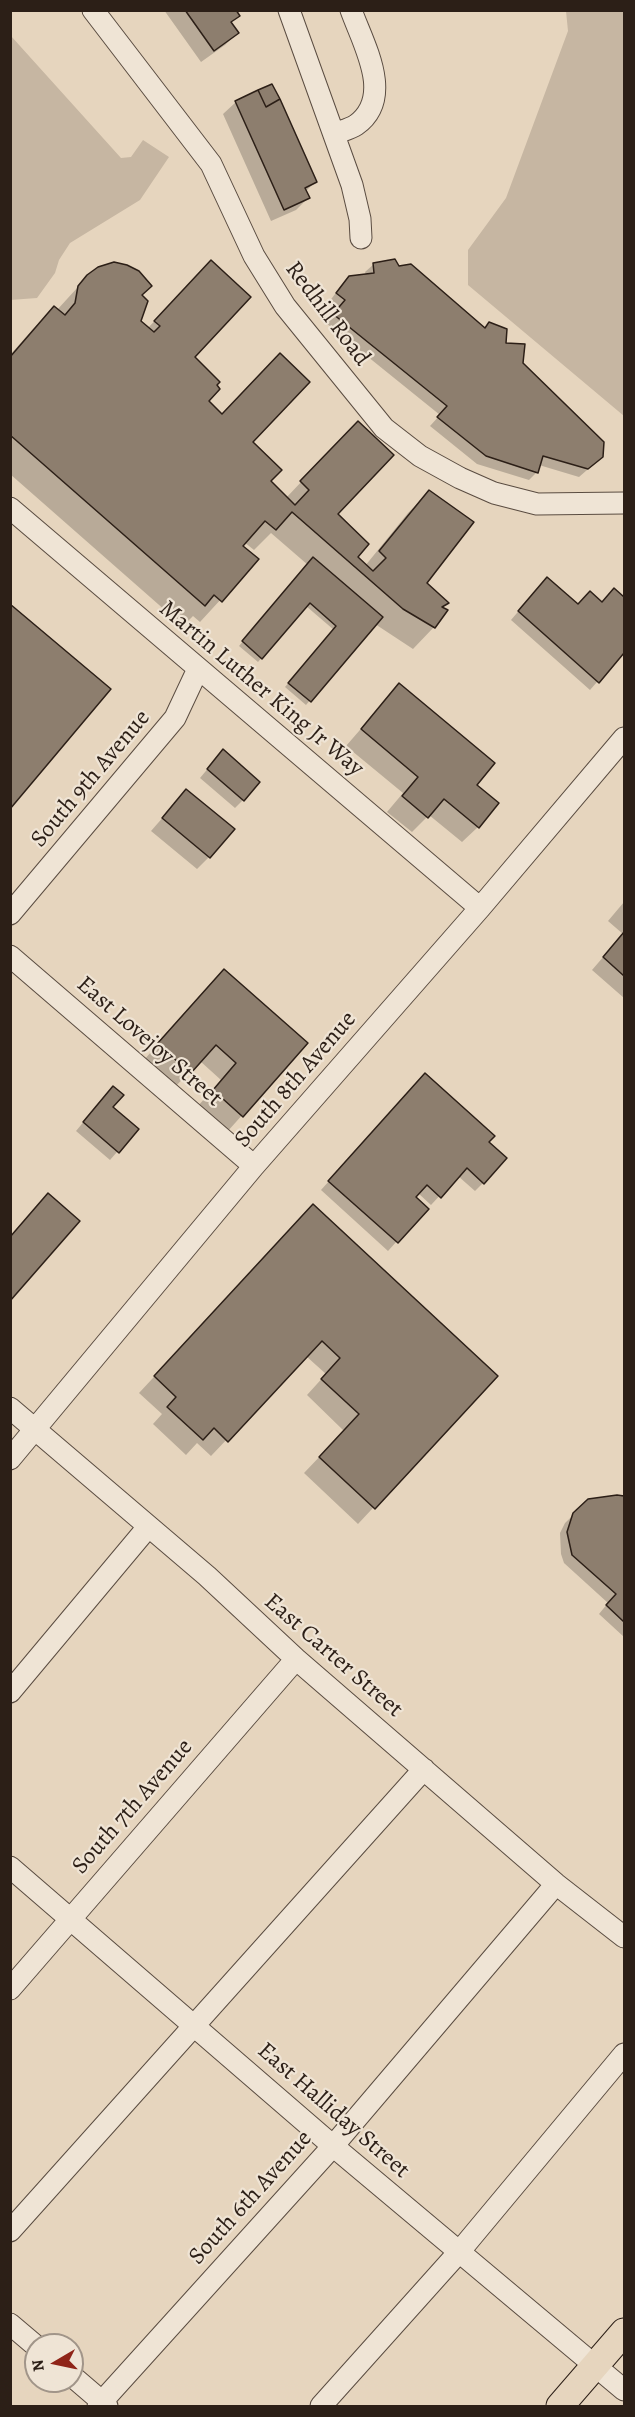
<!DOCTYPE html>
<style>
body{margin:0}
#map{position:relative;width:635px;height:2417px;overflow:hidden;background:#e6d5be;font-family:Alegreya,serif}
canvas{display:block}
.frame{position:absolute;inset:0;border:12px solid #2c1f17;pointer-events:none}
.north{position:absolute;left:24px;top:2333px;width:60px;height:60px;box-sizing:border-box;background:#efe4d5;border:2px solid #a19589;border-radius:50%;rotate:261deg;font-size:16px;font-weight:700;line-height:24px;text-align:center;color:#2c1f17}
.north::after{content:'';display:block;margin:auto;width:21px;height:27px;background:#8f2418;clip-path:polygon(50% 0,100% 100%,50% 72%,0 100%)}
</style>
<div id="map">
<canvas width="635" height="2417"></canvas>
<div class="frame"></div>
<div class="north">N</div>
</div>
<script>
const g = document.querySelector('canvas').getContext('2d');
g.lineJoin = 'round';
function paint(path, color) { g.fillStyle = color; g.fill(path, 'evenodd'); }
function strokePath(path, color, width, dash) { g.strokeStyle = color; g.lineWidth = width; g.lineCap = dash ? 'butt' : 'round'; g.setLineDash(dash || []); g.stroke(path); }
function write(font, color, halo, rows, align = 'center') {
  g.font = font + ' Alegreya,serif'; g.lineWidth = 4.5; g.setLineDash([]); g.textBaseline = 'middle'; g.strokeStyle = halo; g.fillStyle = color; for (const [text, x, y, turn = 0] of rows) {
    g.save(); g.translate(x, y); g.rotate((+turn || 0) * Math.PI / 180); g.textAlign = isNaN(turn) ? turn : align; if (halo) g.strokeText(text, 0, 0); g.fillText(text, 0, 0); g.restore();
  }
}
paint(new Path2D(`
 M 566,11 L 624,11 L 624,416 L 468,285 L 468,250 L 506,198 L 568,31 Z
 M 11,36 L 121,158 L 131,157 L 143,140 L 169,157 L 140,200 L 70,243 L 59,260 L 55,273 L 37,298 L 10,300 Z`), '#c6b6a2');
paint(new Path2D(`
 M 164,10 L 234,10 L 238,16 L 230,23 L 237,33 L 225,45 L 201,62 Z
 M 236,102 L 315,182 L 305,192 L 308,198 L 296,210 L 271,221 L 223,114 Z
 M 374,264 L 398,268 L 505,344 L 602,457 L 579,477 L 539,465 L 537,472 L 529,480 L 477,464 L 430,426 L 440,415 L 326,323 L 338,308 L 329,302 L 341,286 L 366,275 L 365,272 Z
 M 88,276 L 141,295 L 140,321 L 148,328 L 190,283 L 192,357 L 206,401 L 251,442 L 269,481 L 286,498 L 337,444 L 336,514 L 356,557 L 365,566 L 408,513 L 429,492 L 425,583 L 441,608 L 434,627 L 413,649 L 375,624 L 306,705 L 285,687 L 334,630 L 306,606 L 258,662 L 239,646 L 308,565 L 271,533 L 254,550 L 244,542 L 241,546 L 257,560 L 200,622 L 193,616 L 183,626 L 10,474 L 10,355 L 33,329 L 54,308 L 57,310 Z
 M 539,587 L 577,606 L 601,604 L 614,590 L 624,598 L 624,651 L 590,690 L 511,620 Z
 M 399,685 L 475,785 L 478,827 L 462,842 L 429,815 L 412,832 L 387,812 L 403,793 L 346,746 Z
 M 215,760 L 243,800 L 235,808 L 200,778 Z
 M 186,791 L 209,857 L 197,869 L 151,831 Z
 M 624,902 L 624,998 L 592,970 L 623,934 L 608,921 Z
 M 224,971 L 306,1044 L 227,1132 L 198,1106 L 221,1080 L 200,1061 L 174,1088 L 143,1061 Z
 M 417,1083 L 487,1142 L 483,1183 L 475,1191 L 458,1176 L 431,1205 L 418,1193 L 414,1197 L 426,1209 L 388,1251 L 321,1190 Z
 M 105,1096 L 111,1108 L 137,1129 L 110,1160 L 76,1131 Z
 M 298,1222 L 496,1376 L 358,1524 L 304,1473 L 344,1431 L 307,1395 L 326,1374 L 306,1356 L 211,1456 L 197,1443 L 186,1455 L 153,1424 L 162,1414 L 139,1393 Z
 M 617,1496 L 624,1498 L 624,1637 L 599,1614 L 608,1603 L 564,1563 L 561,1554 L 560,1533 L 565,1523 L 589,1500 Z`), '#0003');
const building = new Path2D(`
 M 185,10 L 236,10 L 240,16 L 231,22 L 239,33 L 214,51 Z
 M 272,84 L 280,99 L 266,107 L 258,90 Z
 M 258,90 L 266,107 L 280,99 L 317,182 L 305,188 L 310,198 L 284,210 L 235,101 Z
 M 395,259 L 399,266 L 411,264 L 485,328 L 489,322 L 507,329 L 506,343 L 525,344 L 523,363 L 604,442 L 603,457 L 588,469 L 543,456 L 538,473 L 486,456 L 437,417 L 447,406 L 333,314 L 345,300 L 336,293 L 349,276 L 374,273 L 373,263 Z
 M 211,260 L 251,297 L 195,357 L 220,382 L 217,385 L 220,389 L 209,401 L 222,414 L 280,353 L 310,382 L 253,442 L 282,470 L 271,481 L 295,505 L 309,490 L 300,481 L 358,421 L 394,455 L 338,514 L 369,544 L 358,557 L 373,571 L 386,558 L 379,551 L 429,490 L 474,522 L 427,583 L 449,603 L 442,607 L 448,610 L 435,628 L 403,609 L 292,512 L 276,530 L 265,521 L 243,546 L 259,559 L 222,602 L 214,595 L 205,606 L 10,435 L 10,357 L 54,306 L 65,315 L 75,303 L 78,286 L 87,275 L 98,267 L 114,262 L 127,265 L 139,271 L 152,286 L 142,295 L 148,301 L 141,321 L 154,332 L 160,326 L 154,321 Z
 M 313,557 L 383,617 L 311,702 L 288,683 L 336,626 L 310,603 L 262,659 L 242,641 Z
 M 547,577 L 578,604 L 590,591 L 602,602 L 614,588 L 624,597 L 624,653 L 599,683 L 518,611 Z
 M 10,604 L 111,689 L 10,809 Z
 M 399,683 L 495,763 L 477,785 L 499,803 L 479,828 L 444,799 L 428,818 L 402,796 L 418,777 L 361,729 Z
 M 223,749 L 260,782 L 244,801 L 207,769 Z
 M 186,789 L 235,829 L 210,858 L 162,818 Z
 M 624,932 L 624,976 L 603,957 Z
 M 224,969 L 308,1043 L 243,1117 L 213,1090 L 236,1063 L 216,1045 L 191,1073 L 157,1044 Z
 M 425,1073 L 495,1136 L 489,1142 L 507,1158 L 484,1184 L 467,1168 L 441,1198 L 427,1185 L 416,1197 L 429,1209 L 398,1243 L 328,1181 Z
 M 113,1086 L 124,1095 L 113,1107 L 139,1129 L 119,1153 L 83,1122 Z
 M 48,1193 L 80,1221 L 10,1301 L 10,1237 Z
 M 313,1204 L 498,1376 L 375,1509 L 319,1457 L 359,1414 L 321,1379 L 340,1358 L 322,1341 L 228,1442 L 214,1428 L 203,1440 L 167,1407 L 176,1397 L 154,1376 Z
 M 617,1495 L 624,1496 L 624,1622 L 606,1605 L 616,1594 L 572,1555 L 567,1532 L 573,1513 L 588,1499 Z`);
paint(building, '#8d7e6e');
strokePath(building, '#2c1f17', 1.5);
const minor = new Path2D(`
 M 93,10 L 211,164 L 254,256 L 285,306 L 384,428 L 420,456 L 460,478 L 494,493 L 537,504 L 624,503
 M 289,10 L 352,185 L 360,219 L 361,238
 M 334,134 C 341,131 350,129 356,125 C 395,97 363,44 351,10
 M 10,508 L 480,908
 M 10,914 L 175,718 L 198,669
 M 10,956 L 254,1166
 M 10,1408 L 207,1576 L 296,1659 L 556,1884 L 624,1937
 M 10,1459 L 254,1166 L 480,908 L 624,738
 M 10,1692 L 148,1527
 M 10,1867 L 333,2146 L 624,2390
 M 10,1989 L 296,1659
 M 10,2231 L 424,1769
 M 10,2324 L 36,2346
 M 72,2376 L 107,2406
 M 98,2406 L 333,2146 L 556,1884
 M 321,2406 L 459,2252 L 624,2054`);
const major = new Path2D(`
 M 560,2406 L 624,2332`);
strokePath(minor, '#5a4c41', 23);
strokePath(major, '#2c1f17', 29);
strokePath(minor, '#efe4d5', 21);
strokePath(major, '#e6d5be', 27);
write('24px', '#2c1f17', '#efe4d5', [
 ["Redhill Road",327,314,53],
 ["Martin Luther King Jr Way",261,689,40],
 ["South 9th Avenue",91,779,-50],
 ["East Lovejoy Street",149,1042,41],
 ["South 8th Avenue",296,1080,-49],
 ["East Carter Street",333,1656,41],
 ["South 7th Avenue",133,1807,-49],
 ["East Halliday Street",333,2111,41],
 ["South 6th Avenue",251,2198,-48]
]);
</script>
